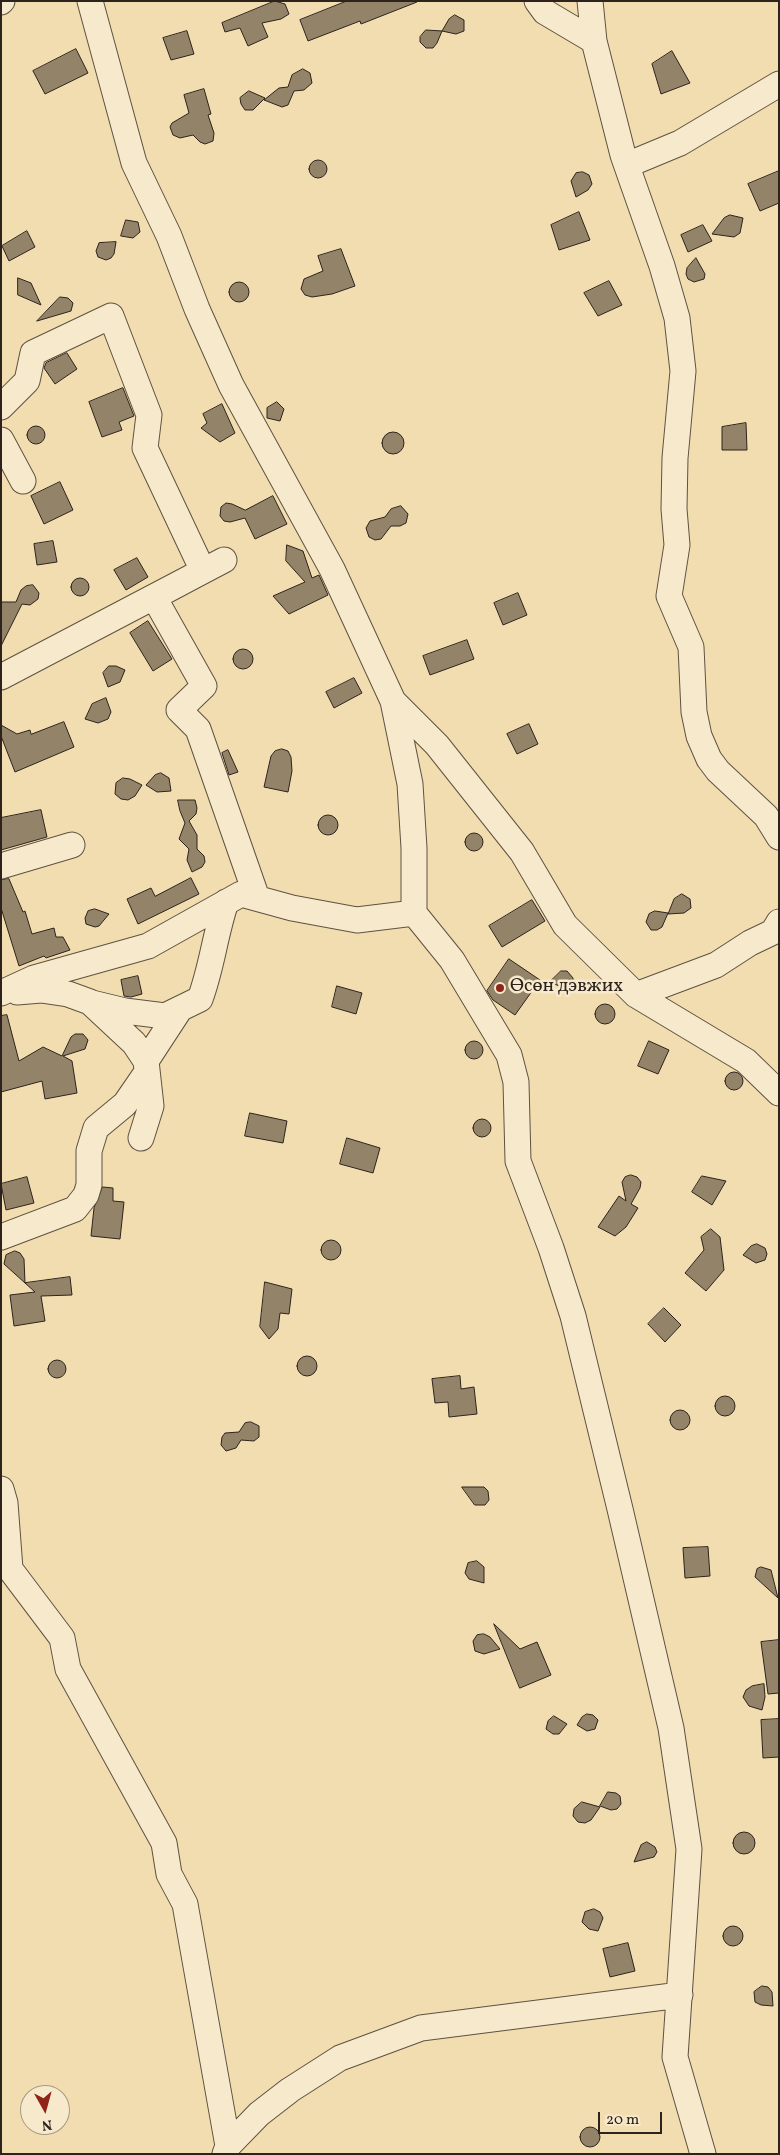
<!DOCTYPE html>
<meta charset="utf-8">
<style>
body{margin:0}
#map{position:relative;width:780px;height:2155px;overflow:hidden;background:#f2ddb1;font-family:Vollkorn,serif}
canvas{display:block}
.frame{position:absolute;inset:0;border:2px solid #2d231c;pointer-events:none}
.north{position:absolute;left:20px;top:2085px;width:50px;height:50px;box-sizing:border-box;background:#f7e9cc;border:1px solid #a69a86;border-radius:50%;rotate:173deg;font-size:14px;font-weight:700;line-height:20px;text-align:center;color:#2d231c}
.north::after{content:'';display:block;margin:auto;width:18px;height:22px;background:#8f2418;clip-path:polygon(50% 0,100% 100%,50% 72%,0 100%)}
.scale{position:absolute;left:598px;top:2112px;width:64px;height:22px;box-sizing:border-box;border:2px solid #2d231c;border-top:0;padding-left:6px;font-size:15px;line-height:18px;white-space:nowrap;color:#2d231c;-webkit-text-stroke:4px #f7e9cc;paint-order:stroke}
</style>
<div id="map">
<canvas width="780" height="2155"></canvas>
<div class="frame"></div>
<div class="north">N</div>
<div class="scale">20 m</div>
</div>
<script>
const g = document.querySelector('canvas').getContext('2d');
g.lineJoin = 'round';
function paint(path, color) { g.fillStyle = color; g.fill(path, 'evenodd'); }
function strokePath(path, color, width, dash) { g.strokeStyle = color; g.lineWidth = width; g.lineCap = dash ? 'butt' : 'round'; g.setLineDash(dash || []); g.stroke(path); }
function write(font, color, halo, rows, align = 'center') {
  g.font = font + ' Vollkorn,serif'; g.lineWidth = 5; g.setLineDash([]); g.textBaseline = 'middle'; g.strokeStyle = halo; g.fillStyle = color; for (const [text, x, y, turn = 0] of rows) {
    g.save(); g.translate(x, y); g.rotate((+turn || 0) * Math.PI / 180); g.textAlign = isNaN(turn) ? turn : align; if (halo) g.strokeText(text, 0, 0); g.fillText(text, 0, 0); g.restore();
  }
}
const building = new Path2D(`
 M 275,1 L 285,4 L 289,14 L 281,19 L 262,23 L 268,37 L 248,46 L 240,28 L 225,32 L 222,23 Z
 M 347,1 L 416,1 L 417,2 L 361,24 L 360,21 L 308,41 L 300,20 Z
 M 455,15 L 464,20 L 464,31 L 456,34 L 442,31 L 449,19 Z
 M 426,30 L 442,31 L 437,43 L 433,48 L 426,48 L 420,42 L 420,37 Z
 M 187,31 L 194,54 L 171,60 L 163,38 Z
 M 76,49 L 88,73 L 45,94 L 33,71 Z
 M 672,51 L 690,83 L 661,94 L 652,64 Z
 M 303,69 L 310,73 L 312,83 L 304,90 L 294,91 L 288,105 L 282,107 L 264,100 L 279,88 L 288,87 L 292,75 Z
 M 204,89 L 211,114 L 208,115 L 214,133 L 213,141 L 205,144 L 200,142 L 193,135 L 180,138 L 173,135 L 170,127 L 172,123 L 189,113 L 184,95 Z
 M 249,91 L 265,98 L 253,110 L 245,110 L 241,104 L 240,98 Z
 M309 169a9 9 0 1 1 18 0a9 9 0 1 1-18 0Z
 M 779,171 L 779,203 L 760,211 L 748,184 Z
 M 583,172 L 589,175 L 592,184 L 588,190 L 576,197 L 571,181 L 576,173 Z
 M 579,212 L 590,240 L 559,250 L 551,225 Z
 M 730,215 L 743,218 L 740,233 L 734,237 L 712,234 L 724,218 Z
 M 126,220 L 138,222 L 140,232 L 133,238 L 121,236 Z
 M 703,225 L 712,241 L 688,252 L 681,235 Z
 M 27,231 L 35,247 L 9,261 L 2,246 Z
 M 116,242 L 114,254 L 111,258 L 106,260 L 98,257 L 96,251 L 99,243 Z
 M 341,249 L 355,286 L 332,294 L 312,297 L 305,295 L 301,289 L 304,279 L 323,271 L 318,256 Z
 M 696,258 L 705,274 L 704,279 L 694,282 L 688,279 L 686,274 L 687,268 Z
 M 18,278 L 31,283 L 41,305 L 18,295 Z
 M 609,281 L 622,305 L 598,316 L 584,293 Z
 M229 292a10 10 0 1 1 20 0a10 10 0 1 1-20 0Z
 M 60,297 L 68,298 L 73,303 L 71,311 L 37,321 Z
 M 67,353 L 77,369 L 55,384 L 44,368 L 46,363 Z
 M 123,388 L 134,416 L 119,422 L 122,430 L 102,437 L 89,402 Z
 M 277,402 L 284,409 L 280,421 L 267,418 L 267,408 Z
 M 222,404 L 235,433 L 220,442 L 201,428 L 207,423 L 203,414 Z
 M 746,423 L 747,450 L 722,450 L 722,427 Z
 M27 435a9 9 0 1 1 18 0a9 9 0 1 1-18 0Z
 M382 443a11 11 0 1 1 22 0a11 11 0 1 1-22 0Z
 M 60,482 L 73,510 L 44,524 L 31,496 Z
 M 273,496 L 287,524 L 255,539 L 245,518 L 230,522 L 224,521 L 220,516 L 221,507 L 226,503 L 232,504 L 245,510 Z
 M 401,506 L 408,514 L 406,523 L 400,526 L 391,526 L 381,539 L 375,540 L 369,537 L 366,528 L 370,521 L 385,517 L 391,509 Z
 M 53,541 L 57,562 L 37,565 L 34,544 Z
 M 287,545 L 303,551 L 312,578 L 319,575 L 328,595 L 289,614 L 273,596 L 305,582 L 286,561 Z
 M 137,558 L 148,577 L 126,590 L 114,570 Z
 M71 587a9 9 0 1 1 18 0a9 9 0 1 1-18 0Z
 M 33,585 L 39,593 L 38,599 L 30,605 L 22,604 L 1,646 L 1,602 L 16,602 L 21,590 L 26,586 Z
 M 518,593 L 527,615 L 503,625 L 494,603 Z
 M 148,621 L 172,659 L 153,671 L 130,633 Z
 M 467,640 L 474,659 L 430,675 L 423,656 Z
 M233 659a10 10 0 1 1 20 0a10 10 0 1 1-20 0Z
 M 109,666 L 116,666 L 125,670 L 120,682 L 108,687 L 103,673 Z
 M 354,678 L 362,693 L 334,708 L 326,692 Z
 M 106,698 L 111,712 L 108,719 L 98,723 L 85,719 L 92,704 Z
 M 64,722 L 74,747 L 15,772 L 1,736 L 1,725 L 17,734 L 30,730 L 31,734 Z
 M 529,724 L 538,744 L 517,754 L 507,734 Z
 M 282,749 L 288,751 L 291,757 L 292,771 L 288,792 L 264,787 L 271,756 L 275,751 Z
 M 228,750 L 238,772 L 229,775 L 222,753 Z
 M 161,773 L 169,778 L 171,791 L 157,792 L 146,785 L 155,775 Z
 M 123,778 L 130,779 L 142,785 L 135,796 L 128,800 L 121,799 L 115,794 L 116,783 Z
 M 178,800 L 195,800 L 197,808 L 196,814 L 189,821 L 197,835 L 197,849 L 204,856 L 205,862 L 202,867 L 192,872 L 187,860 L 189,849 L 179,839 L 185,823 L 180,811 Z
 M 41,810 L 47,837 L 1,850 L 1,818 Z
 M318 825a10 10 0 1 1 20 0a10 10 0 1 1-20 0Z
 M465 842a9 9 0 1 1 18 0a9 9 0 1 1-18 0Z
 M 191,878 L 199,894 L 138,924 L 127,899 L 151,888 L 155,896 Z
 M 9,879 L 23,912 L 25,911 L 32,934 L 54,928 L 56,937 L 63,937 L 70,950 L 46,958 L 44,956 L 19,966 L 1,908 L 1,880 Z
 M 682,894 L 690,899 L 691,908 L 684,913 L 668,914 L 674,899 Z
 M 532,900 L 545,921 L 502,947 L 489,926 Z
 M 95,909 L 109,914 L 99,926 L 95,927 L 86,924 L 85,918 L 88,911 Z
 M 655,911 L 668,913 L 662,927 L 657,930 L 651,930 L 646,922 L 649,914 Z
 M 509,959 L 540,980 L 515,1015 L 493,1000 L 487,991 Z
 M 561,971 L 567,971 L 573,978 L 573,984 L 566,989 L 550,982 Z
 M 138,976 L 142,994 L 131,997 L 124,996 L 121,980 Z
 M 337,986 L 362,993 L 356,1014 L 332,1007 Z
 M595 1014a10 10 0 1 1 20 0a10 10 0 1 1-20 0Z
 M 7,1015 L 19,1061 L 43,1047 L 62,1056 L 71,1037 L 75,1034 L 83,1034 L 88,1040 L 85,1049 L 63,1056 L 72,1061 L 77,1093 L 45,1099 L 42,1081 L 1,1092 L 1,1016 Z
 M465 1050a9 9 0 1 1 18 0a9 9 0 1 1-18 0Z
 M 649,1041 L 669,1050 L 658,1074 L 638,1066 Z
 M725 1081a9 9 0 1 1 18 0a9 9 0 1 1-18 0Z
 M 250,1113 L 287,1121 L 283,1143 L 245,1136 Z
 M473 1128a9 9 0 1 1 18 0a9 9 0 1 1-18 0Z
 M 347,1138 L 380,1148 L 373,1173 L 340,1164 Z
 M 631,1175 L 637,1177 L 641,1182 L 640,1188 L 631,1204 L 638,1208 L 626,1227 L 615,1236 L 598,1227 L 619,1196 L 626,1201 L 622,1182 L 625,1177 Z
 M 702,1176 L 726,1181 L 712,1205 L 692,1192 Z
 M 27,1177 L 34,1203 L 6,1210 L 1,1184 Z
 M 103,1187 L 113,1188 L 113,1201 L 124,1202 L 120,1239 L 91,1236 L 94,1208 Z
 M 711,1229 L 720,1237 L 724,1270 L 706,1291 L 685,1273 L 704,1250 L 701,1237 Z
 M321 1250a10 10 0 1 1 20 0a10 10 0 1 1-20 0Z
 M 757,1244 L 765,1248 L 767,1254 L 765,1260 L 756,1263 L 743,1255 L 751,1246 Z
 M 15,1251 L 20,1253 L 24,1259 L 25,1283 L 4,1264 L 6,1255 Z
 M 70,1277 L 72,1295 L 41,1296 L 45,1321 L 14,1326 L 10,1295 L 35,1292 L 25,1283 Z
 M 265,1282 L 292,1289 L 289,1314 L 280,1313 L 278,1329 L 269,1339 L 260,1327 Z
 M 664,1308 L 681,1325 L 665,1342 L 648,1324 Z
 M297 1366a10 10 0 1 1 20 0a10 10 0 1 1-20 0Z
 M48 1369a9 9 0 1 1 18 0a9 9 0 1 1-18 0Z
 M 460,1376 L 461,1389 L 474,1387 L 477,1414 L 449,1417 L 448,1402 L 435,1403 L 432,1379 Z
 M715 1406a10 10 0 1 1 20 0a10 10 0 1 1-20 0Z
 M670 1420a10 10 0 1 1 20 0a10 10 0 1 1-20 0Z
 M 251,1422 L 259,1426 L 259,1437 L 254,1441 L 241,1440 L 236,1448 L 226,1451 L 221,1445 L 222,1437 L 225,1433 L 239,1432 L 245,1423 Z
 M 462,1487 L 484,1487 L 488,1491 L 489,1500 L 485,1505 L 475,1505 Z
 M 708,1547 L 710,1576 L 685,1578 L 683,1548 Z
 M 477,1561 L 484,1567 L 484,1583 L 469,1579 L 465,1573 L 468,1563 Z
 M 761,1567 L 771,1570 L 778,1598 L 755,1577 L 757,1569 Z
 M 494,1624 L 520,1649 L 537,1642 L 551,1675 L 520,1688 Z
 M 484,1634 L 490,1637 L 500,1649 L 484,1654 L 475,1651 L 473,1641 L 477,1635 Z
 M 779,1640 L 779,1693 L 768,1694 L 761,1642 Z
 M 764,1684 L 765,1697 L 762,1710 L 749,1706 L 743,1697 L 746,1690 L 752,1686 Z
 M 587,1714 L 593,1715 L 598,1720 L 595,1729 L 587,1731 L 577,1725 L 582,1717 Z
 M 554,1716 L 567,1724 L 559,1734 L 553,1734 L 546,1729 L 548,1721 Z
 M 779,1719 L 779,1757 L 763,1758 L 761,1720 Z
 M 608,1792 L 616,1793 L 620,1796 L 621,1804 L 617,1809 L 611,1810 L 600,1806 Z
 M 582,1802 L 600,1807 L 591,1820 L 585,1823 L 578,1822 L 573,1816 L 574,1809 Z
 M733 1843a11 11 0 1 1 22 0a11 11 0 1 1-22 0Z
 M 647,1842 L 655,1847 L 657,1852 L 654,1857 L 634,1862 L 641,1845 Z
 M 594,1909 L 600,1912 L 603,1918 L 598,1931 L 589,1929 L 582,1922 L 585,1912 Z
 M723 1936a10 10 0 1 1 20 0a10 10 0 1 1-20 0Z
 M 628,1943 L 635,1971 L 610,1977 L 603,1949 Z
 M 762,1986 L 768,1987 L 772,1992 L 773,2006 L 761,2005 L 755,2002 L 754,1992 Z
 M580 2137a10 10 0 1 1 20 0a10 10 0 1 1-20 0Z`);
paint(building, '#938469');
strokePath(building, '#2d231c', 1);
const minor = new Path2D(`
 M 90,1 L 134,163 L 169,236 L 197,309 L 231,385 L 332,569 L 393,701 L 437,745 L 522,852 L 565,925 L 636,995 L 716,965 L 750,943 L 773,932 L 779,922
 M 537,1 L 545,12 L 594,41 L 623,155 L 662,266 L 677,318 L 683,371 L 675,458 L 674,509 L 677,545 L 669,596 L 691,647 L 694,712 L 699,736 L 709,759 L 718,771 L 766,816 L 779,837
 M 590,1 L 594,41
 M 1,2 L 2,1
 M 627,165 L 680,143 L 779,84
 M 1,407 L 27,381 L 33,353 L 111,316 L 149,415 L 145,448 L 203,571 L 154,597 L 204,686 L 179,710 L 198,729 L 257,898
 M 1,440 L 23,481
 M 1,677 L 224,560
 M 393,701 L 410,784 L 414,848 L 414,913 L 452,960 L 509,1055 L 516,1082 L 518,1161 L 551,1248 L 573,1316 L 620,1509 L 671,1728 L 689,1849 L 675,2057 L 703,2154
 M 1,866 L 72,845
 M 17,992 L 41,990 L 68,994 L 90,1002 L 134,1043 L 146,1061 L 151,1106 L 141,1138
 M 1,993 L 34,978 L 148,946 L 241,894 L 292,908 L 357,920 L 414,913
 M 636,995 L 746,1061 L 779,1093
 M 92,1003 L 125,1011 L 165,1016 L 200,999 C 212,967 215,934 226,902
 M 146,1061 L 180,1009
 M 1,1237 L 75,1209 L 86,1195 L 89,1185 L 89,1151 L 96,1128 L 125,1104 L 147,1072
 M 1,1489 L 5,1503 L 10,1569 L 62,1638 L 68,1669 L 164,1843 L 169,1874 L 185,1904 L 228,2146
 M 225,2154 L 228,2146 L 259,2114 L 290,2090 L 340,2058 L 421,2028 L 680,1995`);
strokePath(minor, '#5e5241', 27);
strokePath(minor, '#f7e9cc', 25);
for (const [x, y, r, color] of [
 [500,988,5,"#8f2418"]
]) { const dot = new Path2D(); dot.arc(x, y, r, 0, 2 * Math.PI); g.fillStyle = color; g.fill(dot); strokePath(dot, '#f7e9cc', 2); }
write('19px', '#2d231c', '#f7e9cc', [
 ["Өсөн дэвжих",510,988]
], 'left');
</script>
